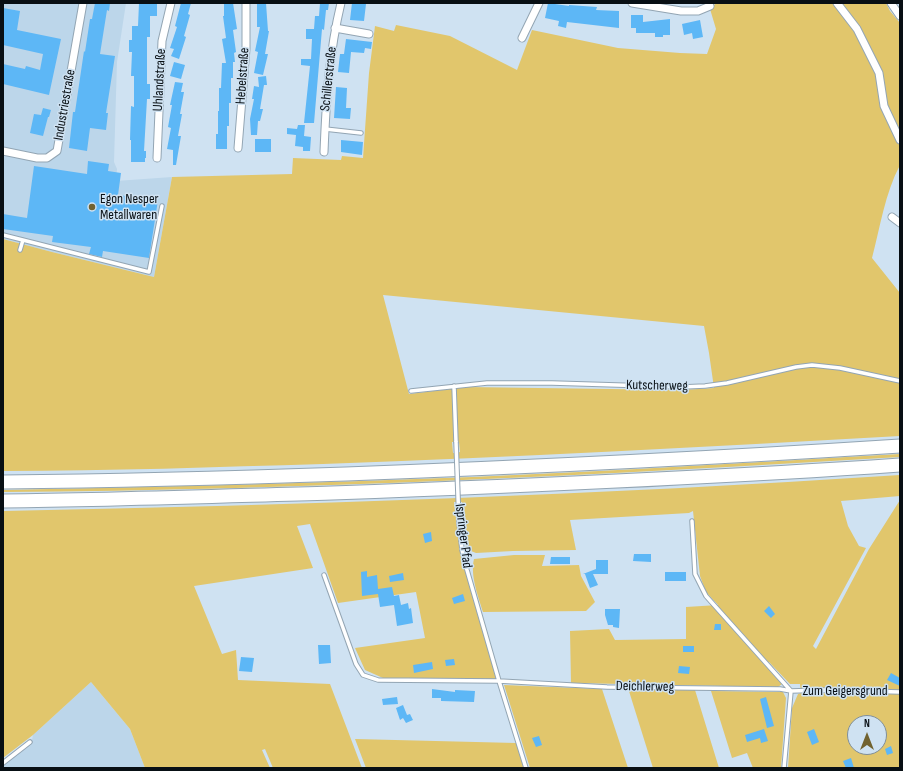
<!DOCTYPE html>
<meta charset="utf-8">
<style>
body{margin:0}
#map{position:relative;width:903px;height:771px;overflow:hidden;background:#cfe2f2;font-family:"Sofia Sans Condensed",sans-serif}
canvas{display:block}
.frame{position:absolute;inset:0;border:4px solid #080f14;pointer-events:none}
.north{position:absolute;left:847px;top:715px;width:40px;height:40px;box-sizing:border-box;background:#cfe2f2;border:1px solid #7f8e99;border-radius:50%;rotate:0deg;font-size:11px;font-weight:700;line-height:16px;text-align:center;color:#080f14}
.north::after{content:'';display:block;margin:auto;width:14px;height:18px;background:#71622f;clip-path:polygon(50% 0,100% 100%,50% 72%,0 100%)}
</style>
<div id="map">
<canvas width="903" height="771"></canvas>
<div class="frame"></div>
<div class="north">N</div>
</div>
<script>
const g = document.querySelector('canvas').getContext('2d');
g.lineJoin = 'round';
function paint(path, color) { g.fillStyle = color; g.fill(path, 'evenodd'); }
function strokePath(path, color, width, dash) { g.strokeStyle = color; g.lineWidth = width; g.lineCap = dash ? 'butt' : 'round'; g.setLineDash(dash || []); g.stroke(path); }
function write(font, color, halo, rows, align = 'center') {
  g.font = font + ' "Sofia Sans Condensed",sans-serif'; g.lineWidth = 3; g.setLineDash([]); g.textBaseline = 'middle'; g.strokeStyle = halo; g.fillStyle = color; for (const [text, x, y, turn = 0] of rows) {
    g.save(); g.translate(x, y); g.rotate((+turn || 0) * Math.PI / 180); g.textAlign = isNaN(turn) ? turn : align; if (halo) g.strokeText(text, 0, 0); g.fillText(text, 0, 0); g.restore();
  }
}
paint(new Path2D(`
 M 3,3 L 126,3 L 117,62 L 114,162 L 117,169 L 116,181 L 172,177 L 154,277 L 52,252 L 3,239 Z
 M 91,682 L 130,729 L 145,768 L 3,768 L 3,765 L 31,745 L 33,735 Z`), '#bcd6ea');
paint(new Path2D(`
 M 716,3 L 886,3 L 890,11 L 900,23 L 900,165 C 885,193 880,228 872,258 L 900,293 L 900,436 C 708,447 516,457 323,464 C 217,467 110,471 3,471 L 3,239 L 52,252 L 154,277 L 172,177 L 292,174 L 293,158 L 341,160 L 342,156 L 363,158 L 369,73 L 375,26 L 394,31 L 396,25 L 450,36 L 517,70 L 532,30 L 618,48 L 680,53 L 707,54 L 716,29 L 710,9 ZM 383,295 L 704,326 L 709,353 L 714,388 L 682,390 L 466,387 L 409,394 ZM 452,442 L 459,442 L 460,452 L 453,453 Z
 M 900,454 L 900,457 C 601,475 302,490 3,492 L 3,490 C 159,487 316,483 472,477 C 615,471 757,462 900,454 Z
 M 900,475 L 900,496 L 841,501 L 848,526 L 859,546 L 866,548 L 813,646 L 816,649 L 869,549 L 900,500 L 900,768 L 788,768 L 792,708 L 798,694 L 801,693 L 800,684 L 790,684 L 769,662 L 764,662 L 782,684 L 778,687 L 571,683 L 570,631 L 609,629 L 615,640 L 686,639 L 686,607 L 718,605 L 706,592 L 700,576 L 693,511 L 689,513 L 570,520 L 576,550 L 513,551 L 476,553 L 466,549 L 462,502 L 454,502 L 461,555 L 496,677 L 495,679 L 383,678 L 365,670 L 355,648 L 425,638 L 416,592 L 338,603 L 310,524 L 297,526 L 313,568 L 194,586 L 222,654 L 236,650 L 238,680 L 330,684 L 362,768 L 273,768 L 265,749 L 262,750 L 270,768 L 145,768 L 130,729 L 91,682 L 33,735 L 3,758 L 3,511 C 302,505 601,495 900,475 ZM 855,723 L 879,723 L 879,747 L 855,747 Z
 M 514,555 L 545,555 L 542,566 L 579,565 L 581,576 L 595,602 L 586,611 L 483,612 C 478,596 470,575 474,559 Z
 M 504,685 L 602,689 L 628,768 L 530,768 Z
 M 628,688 L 695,690 L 719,768 L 653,768 Z
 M 711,691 L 783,692 L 786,698 L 781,768 L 753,768 L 747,753 L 732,758 Z
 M 355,739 L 516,743 L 524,768 L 366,768 Z`), '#e1c66c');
paint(new Path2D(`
 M 95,3 L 110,3 L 109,11 L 107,10 L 100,54 L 115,56 L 106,113 L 108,113 L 106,130 L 90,128 L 87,151 L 69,148 L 73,112 L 75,112 L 84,51 L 85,52 L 90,19 L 92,19 Z
 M 139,3 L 157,3 L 157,16 L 150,16 L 150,37 L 147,37 L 147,84 L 150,84 L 150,99 L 147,99 L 144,151 L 146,151 L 146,158 L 145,158 L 145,162 L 131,162 L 131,140 L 130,140 L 131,106 L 134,107 L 134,76 L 131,76 L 132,52 L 129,52 L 129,40 L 132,40 L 132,26 L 138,26 Z
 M 181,3 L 191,3 L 188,14 L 190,15 L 184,36 L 186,37 L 179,59 L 171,56 L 174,49 L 170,48 L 177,27 L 175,26 Z
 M 224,3 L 233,3 L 237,29 L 233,30 L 236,52 L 234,53 L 235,62 L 233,62 L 233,78 L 231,78 L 231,103 L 229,103 L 229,126 L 227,126 L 227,149 L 216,149 L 216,134 L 218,134 L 218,111 L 219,111 L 219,88 L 221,88 L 222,63 L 226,63 L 222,39 L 226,38 L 223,16 L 224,16 Z
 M 257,3 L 266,3 L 268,31 L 269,31 L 265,54 L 268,54 L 263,75 L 254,73 L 258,52 L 255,51 L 260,27 L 257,27 Z
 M 320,3 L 329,3 L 328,10 L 326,10 L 324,30 L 322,29 L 314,123 L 304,123 L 310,66 L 301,65 L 301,59 L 311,59 L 312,39 L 306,39 L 306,29 L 314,29 L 315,16 L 319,16 Z
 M 352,3 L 362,3 L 362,4 L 366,4 L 364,21 L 350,20 Z
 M 548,3 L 569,6 L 569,5 L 597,7 L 596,10 L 619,11 L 619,28 L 567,22 L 566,28 L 558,26 L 559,21 L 545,18 Z
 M 3,8 L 20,11 L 17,30 L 61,39 L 49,95 L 3,84 L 3,64 L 25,69 L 26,66 L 40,70 L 43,54 L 3,45 Z
 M 631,15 L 643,15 L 643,22 L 670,19 L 670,35 L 663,35 L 663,37 L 655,37 L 655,33 L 636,33 L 636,28 L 631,28 Z
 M 700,20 L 703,37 L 693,39 L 692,33 L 684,35 L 682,24 Z
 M 346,39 L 372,42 L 371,49 L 365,48 L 364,53 L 351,52 L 349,73 L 338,72 L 340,54 L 344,54 Z
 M 174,62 L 185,65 L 181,79 L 170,76 Z
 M 266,76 L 267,85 L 264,85 L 260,109 L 263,109 L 260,121 L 258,121 L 257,135 L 251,135 L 250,119 L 254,99 L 252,99 L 254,86 L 259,87 L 258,77 Z
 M 175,82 L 183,83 L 181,92 L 184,92 L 180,114 L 182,114 L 178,136 L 181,136 L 176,165 L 173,165 L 173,150 L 167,149 L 171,128 L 168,127 L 172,105 L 170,105 Z
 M 336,87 L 347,88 L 346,108 L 351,108 L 350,119 L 334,118 Z
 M 43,108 L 51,110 L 49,117 L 48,117 L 43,136 L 30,133 L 34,114 L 41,115 Z
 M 298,125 L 305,125 L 304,136 L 311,137 L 310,151 L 303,151 L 303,147 L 295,146 L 296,135 L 287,134 L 287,128 L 297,129 Z
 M 255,139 L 271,139 L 271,152 L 255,152 Z
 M 341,140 L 363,142 L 362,155 L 341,152 Z
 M 88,161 L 109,164 L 108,171 L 121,173 L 118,195 L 158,200 L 149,258 L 103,251 L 102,257 L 89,254 L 91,247 L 52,242 L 53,236 L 3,229 L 3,214 L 27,218 L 34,166 L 87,174 Z
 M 431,532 L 432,541 L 425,543 L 423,534 Z
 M 634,554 L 651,554 L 651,562 L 633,561 Z
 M 551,557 L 570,557 L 570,564 L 550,564 Z
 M 596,560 L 608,560 L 608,574 L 593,574 L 598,585 L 590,588 L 585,574 L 583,574 L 596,569 Z
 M 367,571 L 367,577 L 377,575 L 378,589 L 392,587 L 394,596 L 399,595 L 401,605 L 408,603 L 409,609 L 411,608 L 413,623 L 397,626 L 394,605 L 380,607 L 378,594 L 362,596 L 361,572 Z
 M 665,572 L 686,572 L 686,581 L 665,581 Z
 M 403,573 L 404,580 L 390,582 L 389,576 Z
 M 463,594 L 465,601 L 454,604 L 452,598 Z
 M 769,606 L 775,614 L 771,618 L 764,611 Z
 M 605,609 L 620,609 L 619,628 L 613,627 L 613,625 L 608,625 L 605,615 Z
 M 715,624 L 721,624 L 721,630 L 714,630 Z
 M 318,645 L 330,645 L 331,663 L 319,664 Z
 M 683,646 L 694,646 L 694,652 L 683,652 Z
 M 241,657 L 254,658 L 252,672 L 239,671 Z
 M 454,659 L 455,665 L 446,666 L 445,660 Z
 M 432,662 L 433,669 L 414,673 L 413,665 Z
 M 679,666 L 690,667 L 689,674 L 678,673 Z
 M 891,673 L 900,678 L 900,686 L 887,680 Z
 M 432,689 L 455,692 L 455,690 L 475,691 L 474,702 L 441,701 L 441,698 L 432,698 Z
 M 397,697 L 398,704 L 383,705 L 382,699 Z
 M 766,697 L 774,726 L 767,728 L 760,699 Z
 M 403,705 L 407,715 L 410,714 L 413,720 L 406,723 L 403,718 L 400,720 L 396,708 Z
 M 764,729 L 768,741 L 761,743 L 760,738 L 747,742 L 745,735 Z
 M 814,729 L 819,742 L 812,745 L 807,732 Z
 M 539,736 L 542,745 L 536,747 L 532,738 Z
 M 891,746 L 893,753 L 887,755 L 885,749 Z
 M 851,758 L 854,768 L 846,768 L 843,761 Z`), '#5db7f6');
const lane = new Path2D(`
 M 325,129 L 361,133
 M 3,235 L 149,272 L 162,206
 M 20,250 L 23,240
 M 454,386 L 456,442
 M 411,391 L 487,383 L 552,383 L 682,387 L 705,386 L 727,383 L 796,367 L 812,365 L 840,368 L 900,381
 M 692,521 L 695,574 L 706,596 L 791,691 L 784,768
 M 459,523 L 462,550 L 467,570 L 499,681 L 526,768
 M 324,575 L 356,664 L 363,675 L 378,680 L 499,681 L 607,687 L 780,689 L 791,691 L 825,690 L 900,692
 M 3,763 L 30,742`);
const street = new Path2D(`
 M 632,3 L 681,11 L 698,11 L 710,6
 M 837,3 L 857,29 L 879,73 L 884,106 L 900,140
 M 891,3 L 900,16
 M 335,28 L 369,34
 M 522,38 L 539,3
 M 238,148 L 246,49 L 246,3
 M 3,151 L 37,158 L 47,158 L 57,151 L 83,3
 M 324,152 C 326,101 329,53 341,3
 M 157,158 L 162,41 L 171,3
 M 892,217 L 900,223`);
const highway = new Path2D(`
 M 3,482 C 117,481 232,478 346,474 C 531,467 715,458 900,446
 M 3,501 C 113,500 223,496 332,493 C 522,486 711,478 900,465`);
strokePath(lane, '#93a5b3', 5.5);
strokePath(street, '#93a5b3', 9);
strokePath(highway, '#93a5b3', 15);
strokePath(lane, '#fff', 3.5);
strokePath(street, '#fff', 7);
strokePath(highway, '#fff', 13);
const laneBridge = new Path2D(`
 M 456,442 L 459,523`);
strokePath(laneBridge, '#93a5b3', 5.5, []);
strokePath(laneBridge, '#fff', 3.5);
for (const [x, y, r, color] of [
 [92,207,4,"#71622f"]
]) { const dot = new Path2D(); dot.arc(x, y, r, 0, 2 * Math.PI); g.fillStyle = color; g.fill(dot); strokePath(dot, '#cfe2f2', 1.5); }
write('14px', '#080f14', '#cfe2f2', [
 ["Hebelstraße",243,76,-86],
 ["Schillerstraße",329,79,-84],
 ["Uhlandstraße",160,80,-87],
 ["Industriestraße",65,105,-80],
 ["Kutscherweg",657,386,1],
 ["Ispringer Pfad",463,536,83],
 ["Deichlerweg",645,687,1],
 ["Zum Geigersgrund",845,691]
]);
write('14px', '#080f14', '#cfe2f2', [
 ["Egon Nesper",100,199],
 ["Metallwaren",100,215]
], 'left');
</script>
